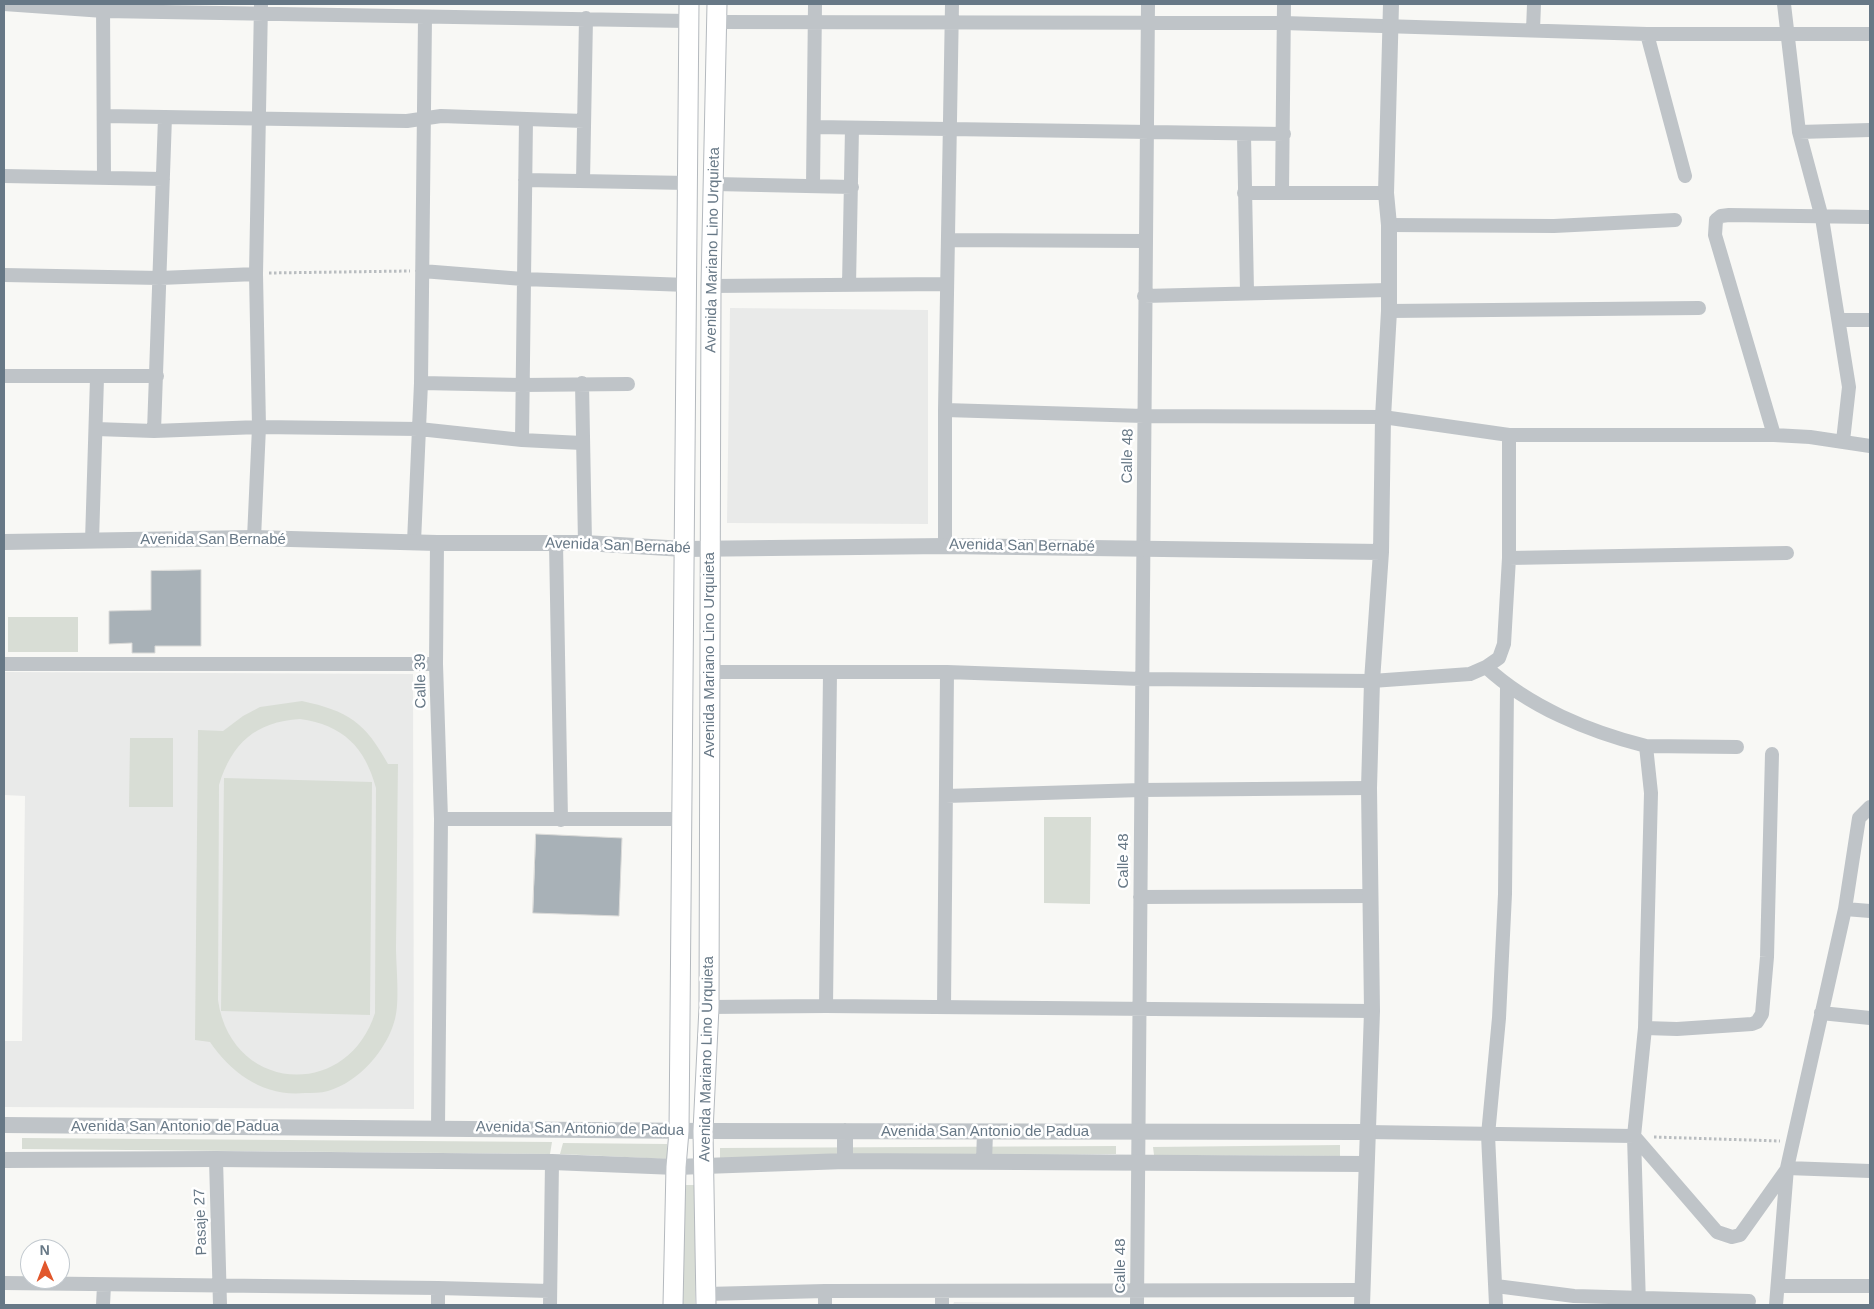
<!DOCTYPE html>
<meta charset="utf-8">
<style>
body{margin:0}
#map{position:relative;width:1874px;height:1309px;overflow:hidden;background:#f8f8f5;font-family:Arial,sans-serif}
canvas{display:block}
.frame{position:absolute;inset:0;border:5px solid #677886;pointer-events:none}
.north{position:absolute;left:20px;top:1239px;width:50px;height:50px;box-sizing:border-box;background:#fff;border:1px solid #c2c9cf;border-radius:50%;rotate:359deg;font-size:14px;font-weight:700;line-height:20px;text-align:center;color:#677886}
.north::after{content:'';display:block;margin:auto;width:18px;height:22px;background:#e1572c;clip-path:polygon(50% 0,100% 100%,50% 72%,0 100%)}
</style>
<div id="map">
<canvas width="1874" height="1309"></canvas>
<div class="frame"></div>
<div class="north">N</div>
</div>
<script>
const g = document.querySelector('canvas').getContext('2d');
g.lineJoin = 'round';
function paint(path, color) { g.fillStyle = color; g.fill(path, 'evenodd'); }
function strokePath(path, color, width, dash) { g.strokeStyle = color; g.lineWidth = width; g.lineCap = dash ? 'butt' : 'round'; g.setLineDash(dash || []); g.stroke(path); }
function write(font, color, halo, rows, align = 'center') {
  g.font = font + ' Arial,sans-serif'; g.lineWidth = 5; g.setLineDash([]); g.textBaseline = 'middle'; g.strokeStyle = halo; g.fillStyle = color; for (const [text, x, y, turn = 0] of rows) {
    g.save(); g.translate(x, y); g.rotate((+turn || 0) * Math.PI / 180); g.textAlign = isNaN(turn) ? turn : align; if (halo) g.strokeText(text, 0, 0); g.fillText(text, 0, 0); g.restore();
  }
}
paint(new Path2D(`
 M 730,308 L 928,310 L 928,524 L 727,523 Z
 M 4,672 L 413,674 L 414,1109 L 4,1107 L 4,1041 L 22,1041 L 25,796 L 4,795 Z
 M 954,1302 L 1125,1304 L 953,1305 Z`), '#e9eae9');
paint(new Path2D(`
 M 8,617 L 78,617 L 78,652 L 8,652 Z
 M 302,701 C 348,711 365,722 388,764 L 398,764 C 397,825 397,886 396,947 C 396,966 400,1002 395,1019 C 387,1050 359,1082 328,1091 C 321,1093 312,1093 305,1093 C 264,1097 232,1074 210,1042 L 195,1040 L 198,730 L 223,731 L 243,716 L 260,707 ZM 300,719 C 343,725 365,747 376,788 L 375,1013 C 347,1101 231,1093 218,1000 L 219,785 C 232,743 255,722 300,719 Z
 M 130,738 L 173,738 L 173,807 L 129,807 Z
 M 224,778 L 372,782 L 370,1015 L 221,1011 Z
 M 1044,817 L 1091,817 L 1090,904 L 1044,903 Z
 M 22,1138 L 552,1142 L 550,1154 L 22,1149 Z
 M 563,1143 L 667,1144 L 668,1159 L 560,1154 Z
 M 1340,1145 L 1340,1156 L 1154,1155 L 1153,1147 Z
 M 1116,1146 L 1116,1154 L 720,1158 L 720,1148 Z
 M 685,1185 L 697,1185 L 695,1305 L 683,1305 Z`), '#d8ddd5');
const building = new Path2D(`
 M 201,570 L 201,646 L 155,646 L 155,653 L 132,653 L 132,643 L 109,644 L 109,611 L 151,610 L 151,571 Z
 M 536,834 L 622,838 L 619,916 L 533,913 Z`);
paint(building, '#a8b1b7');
strokePath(building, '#dadad8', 1);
const secondary = new Path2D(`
 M 673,1305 L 676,1167 L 679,1131 L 689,4
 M 706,1305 L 703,1131 L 709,1007 L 711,286 L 717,4`);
strokePath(secondary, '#b4b9be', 21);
strokePath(new Path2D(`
 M 269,273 L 410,271
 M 1654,1137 L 1780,1141`), '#b9bdc0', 3, [2.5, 2.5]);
strokePath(new Path2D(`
 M 4,4 L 104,11 L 688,21
 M 103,4 L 104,178
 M 1784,4 L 1799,132 L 1822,218 L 1849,387 L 1843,441
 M 717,22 L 1283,23 L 1647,34 L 1870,34
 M 1533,30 L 1534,4
 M 1647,34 L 1685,176
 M 104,116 L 407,121 L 441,116 L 584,121
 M 814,127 L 1284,134
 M 1799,132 L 1870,130
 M 1244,135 L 1247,292
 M 4,176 L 163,179
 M 525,180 L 688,183
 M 583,181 L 586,18
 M 715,184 L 852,187
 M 813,186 L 815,4
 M 1282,192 L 1284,4
 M 1244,193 L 1386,193
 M 1389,225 L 1554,226 L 1675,220
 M 948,240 L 1145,241
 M 422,271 L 523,279 L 687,285
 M 4,275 L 160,278 L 256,274
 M 849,285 L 852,128
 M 711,286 L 947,284
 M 1144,296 L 1388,290
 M 1389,311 L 1699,308
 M 1840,320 L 1870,320
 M 4,376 L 157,376
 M 421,383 L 522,385 L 628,384
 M 582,383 L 585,543
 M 945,410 L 1144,416 L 1383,417 L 1509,435 L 1774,435 L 1810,437 L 1870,446
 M 96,429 L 154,431 L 259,427 L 419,429 L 522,440 L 582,443
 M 154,431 L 165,117
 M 1774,435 L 1715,235 L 1716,220 L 1721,216 L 1729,215 L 1870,217
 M 522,440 L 526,119
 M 254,538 L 259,427 L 256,274 L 261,4
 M 92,541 L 97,378
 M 414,542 L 421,383 L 425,17
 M 437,543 L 436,664 L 441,819 L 438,1127
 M 556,543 L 561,820
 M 945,546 L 945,410 L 952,4
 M 1509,558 L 1787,553
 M 4,664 L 436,664
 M 1486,667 C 1529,707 1590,732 1646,746 L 1651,793 L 1645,1028 L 1634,1136 L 1639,1305
 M 711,672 L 947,672 L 1141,679 L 1372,681 L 1470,674 L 1486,667 L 1499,658 L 1504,644 L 1509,558 L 1509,435
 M 1646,746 L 1737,747
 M 946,796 L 1141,790 L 1369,788
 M 441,819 L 681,819
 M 1140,897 L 1371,896
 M 1845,909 L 1870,911
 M 826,1006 L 830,673
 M 709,1007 L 826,1006 L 1372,1011
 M 944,1007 L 947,672
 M 1821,1013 L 1870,1018
 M 1645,1028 L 1677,1029 L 1752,1024 L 1757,1022 L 1762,1014 L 1767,957 L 1772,754
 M 1366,1132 L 1634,1136 L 1717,1232 L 1732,1237 L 1740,1235 L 1787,1169
 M 216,1159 L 220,1305
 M 1787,1168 L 1870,1171
 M 4,1283 L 438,1288 L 550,1291
 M 1496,1286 L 1574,1296 L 1749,1301
 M 1778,1286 L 1870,1286
 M 706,1294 L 825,1291 L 1362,1290
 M 103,1305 L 104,1285
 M 438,1305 L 438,1288
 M 550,1305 L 552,1162
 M 825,1305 L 825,1291
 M 942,1305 L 942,1292
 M 1137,1305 L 1148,4
 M 1496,1305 L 1488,1135 L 1499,1018 L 1505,894 L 1507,687
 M 1776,1305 L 1787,1168 L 1845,909 L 1859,818 L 1870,807`), '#bfc4c8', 14);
strokePath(new Path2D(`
 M 4,542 L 254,538 L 437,543 L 585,543 L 684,549 L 945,546 L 1381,552
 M 4,1125 L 703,1131 L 1366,1132
 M 4,1160 L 216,1159 L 552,1162 L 676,1167 L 845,1161 L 1365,1164
 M 845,1161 L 845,1131
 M 984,1162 L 985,1132
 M 1362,1305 L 1372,1011 L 1369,788 L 1372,681 L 1381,552 L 1383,417 L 1389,311 L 1389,225 L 1386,193 L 1391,4`), '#bfc4c8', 16);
strokePath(secondary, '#fff', 19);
write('15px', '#677886', '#fff', [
 ["Avenida Mariano Lino Urquieta",713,250,-89],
 ["Calle 48",1128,456,-89],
 ["Avenida San Bernabé",213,540],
 ["Avenida San Bernabé",618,546,2],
 ["Avenida San Bernabé",1022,546,1],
 ["Avenida Mariano Lino Urquieta",710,655,-90],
 ["Calle 39",421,681,-91],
 ["Calle 48",1124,861,-90],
 ["Avenida Mariano Lino Urquieta",707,1059,-89],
 ["Avenida San Antonio de Padua",175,1127],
 ["Avenida San Antonio de Padua",580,1129,1],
 ["Avenida San Antonio de Padua",985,1132],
 ["Pasaje 27",201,1222,-92],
 ["Calle 48",1121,1266,-90]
]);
</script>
